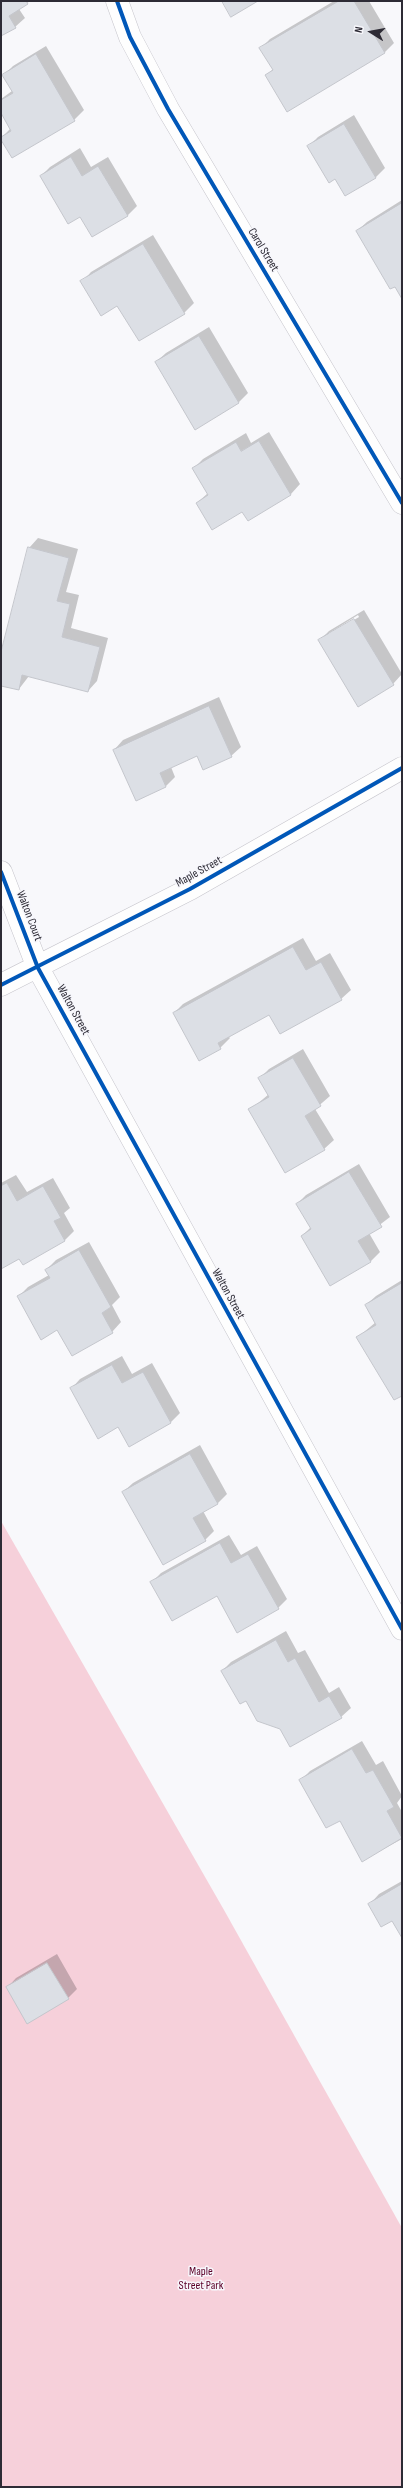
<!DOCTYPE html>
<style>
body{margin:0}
#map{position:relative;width:403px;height:2488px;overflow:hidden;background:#f8f8fb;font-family:"Sofia Sans Condensed",sans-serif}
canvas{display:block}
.frame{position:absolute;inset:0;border:2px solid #2d2b35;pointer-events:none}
.north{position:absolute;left:351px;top:12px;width:40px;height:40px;-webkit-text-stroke:3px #f7f7fc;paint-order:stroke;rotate:281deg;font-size:11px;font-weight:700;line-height:16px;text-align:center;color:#2d2b35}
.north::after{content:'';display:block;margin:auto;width:14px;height:18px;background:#2d2b35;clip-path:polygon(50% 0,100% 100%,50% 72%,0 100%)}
</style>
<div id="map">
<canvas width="403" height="2488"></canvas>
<div class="frame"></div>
<div class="north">N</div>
</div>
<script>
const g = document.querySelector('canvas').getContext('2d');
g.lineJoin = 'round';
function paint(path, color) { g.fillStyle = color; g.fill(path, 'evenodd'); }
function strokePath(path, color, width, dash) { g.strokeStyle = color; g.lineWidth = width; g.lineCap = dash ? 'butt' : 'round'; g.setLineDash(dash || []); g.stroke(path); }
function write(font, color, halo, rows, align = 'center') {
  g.font = font + ' "Sofia Sans Condensed",sans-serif'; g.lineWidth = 3; g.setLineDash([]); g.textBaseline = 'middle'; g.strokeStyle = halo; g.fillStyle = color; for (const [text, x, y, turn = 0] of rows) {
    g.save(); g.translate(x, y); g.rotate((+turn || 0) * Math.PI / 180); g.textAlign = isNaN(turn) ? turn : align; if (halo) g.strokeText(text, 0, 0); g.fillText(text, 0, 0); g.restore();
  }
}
paint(new Path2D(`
 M 1,1521 L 224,1910 L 402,2228 L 402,2487 L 1,2487 Z`), '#f6d0da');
paint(new Path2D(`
 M 1,1 L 30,1 L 19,9 L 25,18 L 15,27 L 1,35 Z
 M 334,1 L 369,1 L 394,43 L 385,52 L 266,76 L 273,69 L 261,48 L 270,39 Z
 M 46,46 L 84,110 L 74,120 L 12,157 L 1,138 L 11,128 L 1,111 L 1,99 L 12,91 L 4,75 L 13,66 Z
 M 354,115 L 385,168 L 376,177 L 336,178 L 308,147 L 318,137 Z
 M 80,148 L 91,167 L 108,157 L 137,206 L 128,215 L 93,236 L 81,215 L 41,176 L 50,167 Z
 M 402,200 L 402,297 L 357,231 L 367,222 Z
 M 153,235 L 194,303 L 184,313 L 139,340 L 118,305 L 82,282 L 91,272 Z
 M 209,327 L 248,393 L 239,402 L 195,429 L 156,362 L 166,353 Z
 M 269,432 L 300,484 L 291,494 L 248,519 L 243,510 L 197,503 L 208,493 L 194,468 L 203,459 L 246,433 L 251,443 Z
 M 38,538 L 78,549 L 66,592 L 79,595 L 71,628 L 108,638 L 97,681 L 88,691 L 29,676 L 19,689 L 1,685 L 1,656 L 29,548 Z
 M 364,610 L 402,674 L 393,684 L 319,641 L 329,631 ZM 358,615 L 359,617 L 329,635 L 329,633 Z
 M 219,697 L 241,747 L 231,756 L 197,755 L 171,767 L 175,777 L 166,786 L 114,750 L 123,740 Z
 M 303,938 L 316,961 L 330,953 L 351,990 L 341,999 L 270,1014 L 228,1036 L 230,1038 L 220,1048 L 174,1013 L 183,1004 Z
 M 303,1049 L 330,1096 L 315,1109 L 334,1140 L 324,1149 L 250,1110 L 269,1094 L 260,1078 L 269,1069 Z
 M 359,1164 L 390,1217 L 369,1233 L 380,1252 L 371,1261 L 331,1285 L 302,1236 L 311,1227 L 297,1204 L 306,1195 Z
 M 16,1175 L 27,1192 L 53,1178 L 70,1208 L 64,1213 L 74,1231 L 65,1240 L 23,1263 L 20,1258 L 1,1268 L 1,1183 Z
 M 89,1242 L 120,1297 L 112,1305 L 121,1322 L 112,1332 L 58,1329 L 19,1296 L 28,1287 L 49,1275 L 46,1270 L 56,1260 Z
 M 402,1280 L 402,1394 L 358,1337 L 376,1322 L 366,1305 L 376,1296 Z
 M 122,1356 L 132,1374 L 152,1363 L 180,1413 L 171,1422 L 129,1445 L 118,1426 L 71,1389 L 80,1379 Z
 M 200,1445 L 227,1494 L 218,1503 L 203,1511 L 214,1531 L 205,1540 L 123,1492 L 133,1483 Z
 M 229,1535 L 241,1555 L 257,1546 L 287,1599 L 278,1608 L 152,1582 L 161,1573 Z
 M 286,1631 L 298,1653 L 305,1650 L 329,1693 L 339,1687 L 351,1708 L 341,1717 L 281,1728 L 246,1700 L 222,1671 L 231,1662 Z
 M 362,1741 L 376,1765 L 383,1761 L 402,1796 L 397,1803 L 402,1812 L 402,1839 L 363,1860 L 340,1819 L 301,1780 L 310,1771 Z
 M 402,1881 L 402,1936 L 393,1920 L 370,1904 L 379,1894 Z
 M 57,1954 L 77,1989 L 68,1998 L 7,1988 L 16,1978 Z`), '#0003');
const building = new Path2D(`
 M 1,1 L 26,1 L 28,4 L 9,16 L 16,28 L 1,36 Z
 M 222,1 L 258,1 L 231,17 Z
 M 339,1 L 354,1 L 385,53 L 287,112 L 265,75 L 273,70 L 259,48 Z
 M 36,54 L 75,121 L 12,158 L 1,140 L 1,137 L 11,131 L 1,113 L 1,100 L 13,93 L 2,75 Z
 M 344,124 L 376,178 L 345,196 L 335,179 L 329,183 L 307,146 Z
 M 71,157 L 82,176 L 98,166 L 128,216 L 92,237 L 80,217 L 68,224 L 40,176 Z
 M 402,203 L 402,299 L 395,287 L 390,289 L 356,231 Z
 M 143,244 L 185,314 L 139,341 L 117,306 L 101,316 L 80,281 Z
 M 199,336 L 239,403 L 195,430 L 155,362 Z
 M 259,441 L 291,495 L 248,521 L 242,512 L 212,530 L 196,503 L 208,495 L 192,468 L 236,442 L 241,451 Z
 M 28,547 L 69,558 L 57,601 L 70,604 L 62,637 L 100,647 L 88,692 L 22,675 L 19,690 L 1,686 L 1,652 Z
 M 354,619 L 394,685 L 358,707 L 318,640 Z
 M 209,706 L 232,757 L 203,770 L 197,756 L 160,773 L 166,787 L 136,801 L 113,750 Z
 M 293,947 L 306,970 L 321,962 L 342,1000 L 280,1034 L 269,1015 L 218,1043 L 221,1049 L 199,1061 L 173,1013 Z
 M 293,1058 L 321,1106 L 305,1116 L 325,1150 L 285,1173 L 248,1109 L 269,1097 L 258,1078 Z
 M 349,1172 L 382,1227 L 358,1241 L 371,1262 L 330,1286 L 301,1236 L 311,1229 L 296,1204 Z
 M 7,1183 L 17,1201 L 43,1186 L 61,1218 L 54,1221 L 65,1241 L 23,1265 L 19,1259 L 1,1269 L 1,1186 Z
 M 79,1250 L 111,1307 L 102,1313 L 113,1333 L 72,1356 L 57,1330 L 41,1340 L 17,1296 L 50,1278 L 45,1270 Z
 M 402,1283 L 402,1396 L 394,1400 L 356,1337 L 376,1325 L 365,1305 Z
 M 112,1365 L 122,1383 L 143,1372 L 171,1423 L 129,1447 L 118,1427 L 98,1439 L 70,1388 Z
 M 190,1454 L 218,1504 L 193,1518 L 206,1541 L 163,1565 L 122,1492 Z
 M 220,1543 L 231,1563 L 248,1554 L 279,1609 L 237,1633 L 217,1596 L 172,1621 L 150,1582 Z
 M 276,1640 L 288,1662 L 295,1658 L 319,1702 L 329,1696 L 342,1718 L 290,1747 L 280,1729 L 257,1721 L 246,1701 L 240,1704 L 221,1671 Z
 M 352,1749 L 366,1773 L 373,1770 L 394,1807 L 387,1811 L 402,1838 L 362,1862 L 340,1821 L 326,1828 L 299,1780 Z
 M 402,1884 L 402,1938 L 392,1921 L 381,1927 L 368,1904 Z
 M 47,1963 L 69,1999 L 27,2024 L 6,1987 Z`);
paint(building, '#dcdfe5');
strokePath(building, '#c4c6cc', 1);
const minor = new Path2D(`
 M 117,1 L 130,37 L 168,109 L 402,503
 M 1,872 L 38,968 L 402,1629
 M 1,985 L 190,889 L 402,768`);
strokePath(minor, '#c6c5cc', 23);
strokePath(minor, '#fefefe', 22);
strokePath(new Path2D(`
 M 117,1 L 130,37 L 168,109 L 402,503
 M 1,872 L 38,968 L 402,1629
 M 1,985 L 190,889 L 402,768`), '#0057b8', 4);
write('12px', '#2d2b35', '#f7f7fc', [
 ["Carol Street",263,250,59],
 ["Maple Street",199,872,-29],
 ["Walton Court",29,916,69],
 ["Walton Street",73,1010,61],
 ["Walton Street",228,1294,61]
]);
write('12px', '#5c0229', '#f7f7fc', [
 ["Maple",201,2272],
 ["Street Park",201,2286]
]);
</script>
